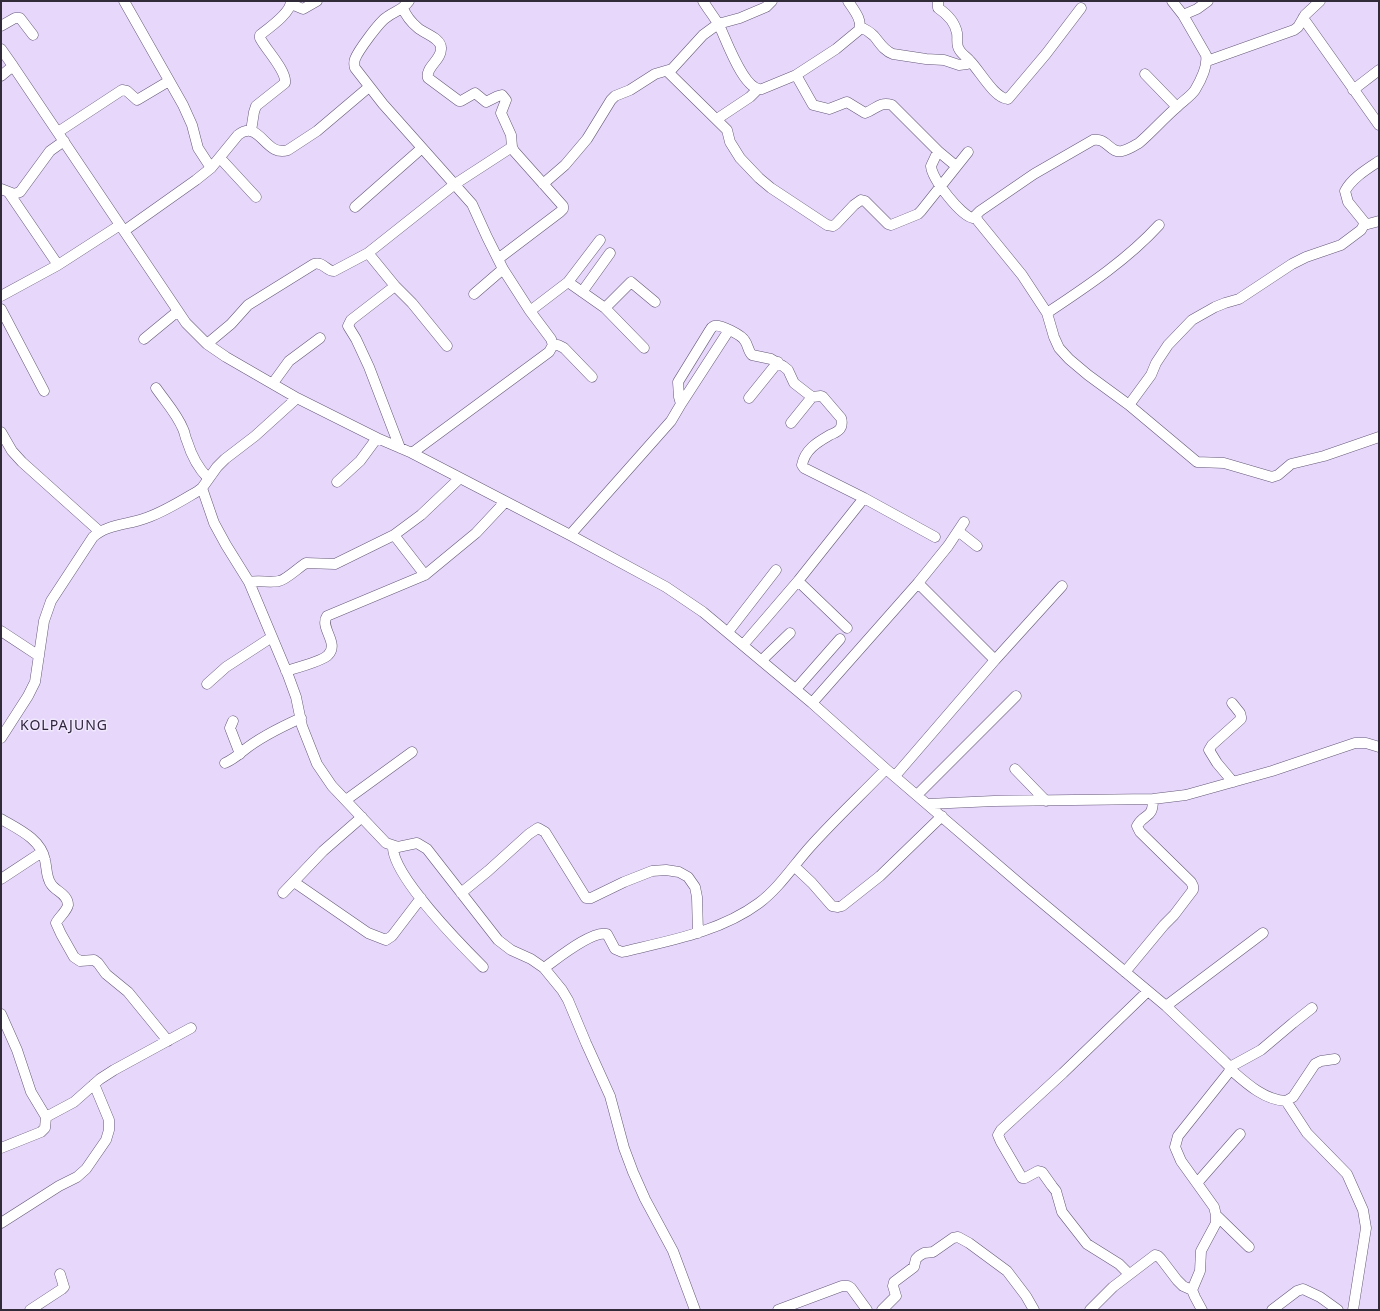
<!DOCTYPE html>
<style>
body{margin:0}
#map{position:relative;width:1380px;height:1311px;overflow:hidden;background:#e6d7fb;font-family:"Noto Sans",sans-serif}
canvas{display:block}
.frame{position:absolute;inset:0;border:2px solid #312b39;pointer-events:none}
</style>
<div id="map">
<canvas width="1380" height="1311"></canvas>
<div class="frame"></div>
</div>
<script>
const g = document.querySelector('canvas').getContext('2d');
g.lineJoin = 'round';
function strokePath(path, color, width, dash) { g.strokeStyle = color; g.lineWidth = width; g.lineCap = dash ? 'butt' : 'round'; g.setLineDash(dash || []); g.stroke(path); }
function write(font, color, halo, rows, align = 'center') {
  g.font = font + ' "Noto Sans",sans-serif'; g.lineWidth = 3; g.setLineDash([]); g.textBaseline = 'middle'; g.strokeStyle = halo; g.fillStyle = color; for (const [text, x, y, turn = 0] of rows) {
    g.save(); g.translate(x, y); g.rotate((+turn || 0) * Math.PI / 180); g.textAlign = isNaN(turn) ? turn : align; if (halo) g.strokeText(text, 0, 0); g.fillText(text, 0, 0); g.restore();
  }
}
const minor = new Path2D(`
 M 124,1 L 183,105 L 192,125 L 198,148 L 211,168
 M 409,1 C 403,10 395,11 387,17 C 379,22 358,51 355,59 C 354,62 354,65 355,68 L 383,104 L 472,204 L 487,237 L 503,269 L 530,311 L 551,339 L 553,345 L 549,352 L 412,453
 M 703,1 C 708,9 714,17 719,25 C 726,39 744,92 762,89 L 796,75
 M 848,1 C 853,9 863,20 859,30 L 836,49 L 796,75 L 813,105 L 829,109 L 847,102 L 865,113 C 875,110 879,101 892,105 L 938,151 L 931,166 C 932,179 961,216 973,218 L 980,211 L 1034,174 L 1093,140 C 1107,137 1110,154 1122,151 C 1128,150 1134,146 1139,143 C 1152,132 1164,118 1177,107 C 1183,101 1191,96 1195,90 C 1201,80 1208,66 1206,55 L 1183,15 L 1172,1
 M 938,1 L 938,8 C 947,14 955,22 957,33 C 958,38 956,45 959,49 C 961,54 967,57 970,61
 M 291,4 L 303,9 L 317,1
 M 403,8 C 406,16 412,23 418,28 C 425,34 441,38 441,48 C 442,60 425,67 428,78 L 459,101 L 461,101 L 475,93 L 486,102 L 498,96 L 502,95 L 506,100 L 501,113 L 511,135 L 512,147 L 514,151 L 563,206 L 563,209 L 560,212 L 498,259
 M 1183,15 L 1197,9 L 1208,1
 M 1303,18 L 1379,125
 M 1,26 L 15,18 L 20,18 L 33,35
 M 860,27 C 865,29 870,32 874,36 C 880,43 884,51 893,54 L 926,59 L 944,60 L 959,65 L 967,64 L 970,61 C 980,71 994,98 1008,99 L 1046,54 L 1081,8
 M 1,49 L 13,66 L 186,323 L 207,344 L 226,357 L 297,398 L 377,438 L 412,453 L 570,535 L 666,587 L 703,612 L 812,703 L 886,769 L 1027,890 L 1166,1006 L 1224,1061 L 1230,1067 L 1229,1072 L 1178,1136 L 1175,1147 L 1181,1161 L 1214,1207 L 1216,1215 L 1216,1223 L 1201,1251 L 1200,1271 L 1192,1290 L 1195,1297 L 1202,1310
 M 1207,61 L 1294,30 L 1298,27 L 1305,15 L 1320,1
 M 667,71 L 727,130 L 730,142 L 740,158 L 759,178 L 771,188 L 827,225 L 833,226 L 836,224 L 854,205 L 861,200 L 865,201 L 888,224 L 891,225 L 918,214 L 921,211 L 968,152
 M 1145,74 L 1177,107
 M 1,76 L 13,66
 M 1353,90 L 1379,70
 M 717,119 L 750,97 L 757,90
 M 251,131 L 254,112 L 256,106 L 285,83 C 287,71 266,50 260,38 L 260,35 C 269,28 291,13 291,1
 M 58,132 L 122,90 L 127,91 L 137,100 L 169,81
 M 938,151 L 956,166
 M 220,158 L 256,197
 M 543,184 L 565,165 L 587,139 L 611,100 L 615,96 L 630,90 L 655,74 L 672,69 L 703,35 L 718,24 L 740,18 L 766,7 L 772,1
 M 1,189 L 14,194 L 20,192 L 50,151 L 64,141
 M 9,193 L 58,265
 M 355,207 L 422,148
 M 976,217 L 978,221 L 1022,275 L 1047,313 L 1054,337 L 1059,348 L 1069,359 L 1088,375 L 1129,405 L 1197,462 L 1224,463 L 1272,477 L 1278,475 L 1291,464 L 1324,456 L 1379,437
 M 1365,223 L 1368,224 L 1379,221
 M 124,231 L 196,180 L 211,168 L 238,135 C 260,118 265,158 288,150 L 317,131 L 369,87
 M 368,253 L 395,286 L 351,320 L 348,326 L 356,339 L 369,367 L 400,448
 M 568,282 L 605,308 L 644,348
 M 395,286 L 412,303 L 447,346
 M 582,292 L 610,253
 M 474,294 L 503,269
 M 1,296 L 58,265 L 120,225
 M 605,308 L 631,282 L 655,302
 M 1,309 L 44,391
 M 530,311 L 568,282 L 600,240
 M 1047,313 C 1086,287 1127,260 1159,225
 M 144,339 L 178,311
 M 207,344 L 231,324 L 248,305 L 314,264 C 323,261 326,271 334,271 L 368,253 L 455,184 L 512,147
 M 553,345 L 558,345 L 564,348 L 592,377
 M 273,383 L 289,361 L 320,338
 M 156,388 C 165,401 177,414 183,429 C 185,433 185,437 187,441 C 191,454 198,468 208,478
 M 749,398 L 778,362
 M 681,404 L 729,330
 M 1129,405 L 1151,375 L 1156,363 L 1168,345 L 1192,320 L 1215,307 L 1225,303 L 1239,299 L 1292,264 L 1306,257 L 1341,245 L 1361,230 L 1365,223 L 1348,202 L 1345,191 C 1352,178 1367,169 1379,161
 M 791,423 L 812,397
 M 1,432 L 12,451 L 22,462 L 99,531
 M 337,482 L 360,461 L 377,438
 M 202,488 L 214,523 L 226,545 L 249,582 L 288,675 L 296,697 L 302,726 L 317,764 L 332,786 L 386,843 L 398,847 L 417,843 L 427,849 L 498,940 L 511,950 L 531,959 L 544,968 L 562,990 L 568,1000 L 586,1043 L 610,1096 L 624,1148 L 633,1172 L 645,1199 L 673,1251 L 695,1310
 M 958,531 L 977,546
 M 394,535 L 425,575
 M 570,535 L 671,421 L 681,404 L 679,397 L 678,382 L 710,330 C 711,328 712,327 714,326 C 720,324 742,335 745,341 C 748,345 748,351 752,355 L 771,359 L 783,366 L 788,370 L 794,383 L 812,397 L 821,396 L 823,397 L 841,418 C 842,421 842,424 841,427 C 839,432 834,433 830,435 C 818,442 805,449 802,465 L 804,468 L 864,498 L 935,537
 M 798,581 L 847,628
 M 249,582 C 260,580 270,583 279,581 C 286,580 299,567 306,563 L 335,564 L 394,535 L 421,515 L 460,478
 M 918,583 L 995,660
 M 1,631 L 39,656
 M 728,632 L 776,570
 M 743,645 L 798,581 L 864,498
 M 762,660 L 790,633
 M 286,671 C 296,668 323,661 328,655 C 340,643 319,628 327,616 L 425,575 L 476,533 L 505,502
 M 207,684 L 226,667 L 272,637
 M 796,689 L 840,639
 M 812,703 L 918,583 L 948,546 L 964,522
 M 1232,703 L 1240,713 L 1241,717 L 1241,719 L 1212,745 L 1209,750 L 1217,763 L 1233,782
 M 233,721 L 230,728 L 240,754
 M 1,738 L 28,696 L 35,682 L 44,621 L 51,601 L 93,537 C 107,524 128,525 146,518 C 164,512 181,501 198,491 L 202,488 L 217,467 L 225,459 L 255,436 L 297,398
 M 225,763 C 232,760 237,756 243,751 C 260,737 281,727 301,718
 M 1015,769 L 1046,801
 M 895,776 L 995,660 L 1062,586
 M 917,795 L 1016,696
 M 346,800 L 412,752
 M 928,804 L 994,801 L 1153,799 L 1186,795 L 1272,771 L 1355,743 L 1366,743 L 1379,747
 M 1,819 C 18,829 41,839 45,860 C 47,868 46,877 51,884 C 55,891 68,894 68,905 C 67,911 59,917 56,923 L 61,934 L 74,957 L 80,961 L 94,960 L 98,963 L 106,974 L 128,992 L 168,1041
 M 393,846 C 391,874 462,946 483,967
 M 794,866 L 812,883 L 832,906 L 838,907 L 842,906 L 880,876 L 942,816
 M 1,879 L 42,852
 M 294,882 L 368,933 L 386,940 L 392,936 L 421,898
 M 283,893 L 323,851 L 362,817
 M 461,893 L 488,871 L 529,834 L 538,828 L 545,832 L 586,898 L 591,898 L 624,882 L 652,871 L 666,870 L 679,872 L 688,877 L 695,887 L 697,897 L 698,933
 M 544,968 C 557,959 592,930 607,934 L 615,949 L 622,952 C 668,941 720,932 759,903 C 779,888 793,866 810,847 C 834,820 861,795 886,769
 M 1125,972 L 1164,925 L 1174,915 L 1193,890 L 1193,886 L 1191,882 L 1140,832 L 1137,826 C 1145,812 1153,820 1153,799
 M 1166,1006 L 1263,933
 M 1,1014 L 17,1050 L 31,1092 L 46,1117 L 45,1128 L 41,1132 L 1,1148
 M 1230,1067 L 1261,1050 L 1293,1023 L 1312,1008
 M 1230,1069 C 1246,1083 1264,1100 1286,1101 L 1293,1097 L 1315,1064 L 1321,1061 L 1335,1059
 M 1286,1101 L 1307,1133 L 1347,1174 L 1363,1210 L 1366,1228 L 1353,1310
 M 46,1117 L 74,1102 L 100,1079 L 114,1070 L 191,1028
 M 1197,1183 L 1240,1134
 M 1216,1215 L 1249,1247
 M 1,1223 L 59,1186 L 77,1177 L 86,1169 L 106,1140 L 109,1130 L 109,1120 L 94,1084
 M 1129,1274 L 1119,1264 L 1087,1244 L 1062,1212 L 1056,1191 L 1052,1186 L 1042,1172 L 1038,1171 L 1025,1178 L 1022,1178 L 1001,1142 L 998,1135 L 1001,1130 L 1063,1073 L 1148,991
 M 30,1310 L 62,1289 L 64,1287 L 60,1274
 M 778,1310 L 842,1286 L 848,1286 L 851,1288 L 867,1310
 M 882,1310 L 896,1296 L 893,1286 L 894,1282 L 914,1267 L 916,1259 L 919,1256 L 924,1253 L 933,1252 L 953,1238 L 958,1237 L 969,1243 L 1007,1271 L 1026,1296 L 1034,1310
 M 1090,1310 L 1113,1287 L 1155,1255 L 1158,1256 L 1161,1259 L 1177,1280 L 1183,1286 L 1192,1290
 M 1272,1310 L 1297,1291 L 1303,1289 L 1320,1297 L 1338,1310`);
strokePath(minor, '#655877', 11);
strokePath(minor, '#fff', 10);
g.letterSpacing = '1px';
write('14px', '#30243e', '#f0e8fd', [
 ["KOLPAJUNG",64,726]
]);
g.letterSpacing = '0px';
</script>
